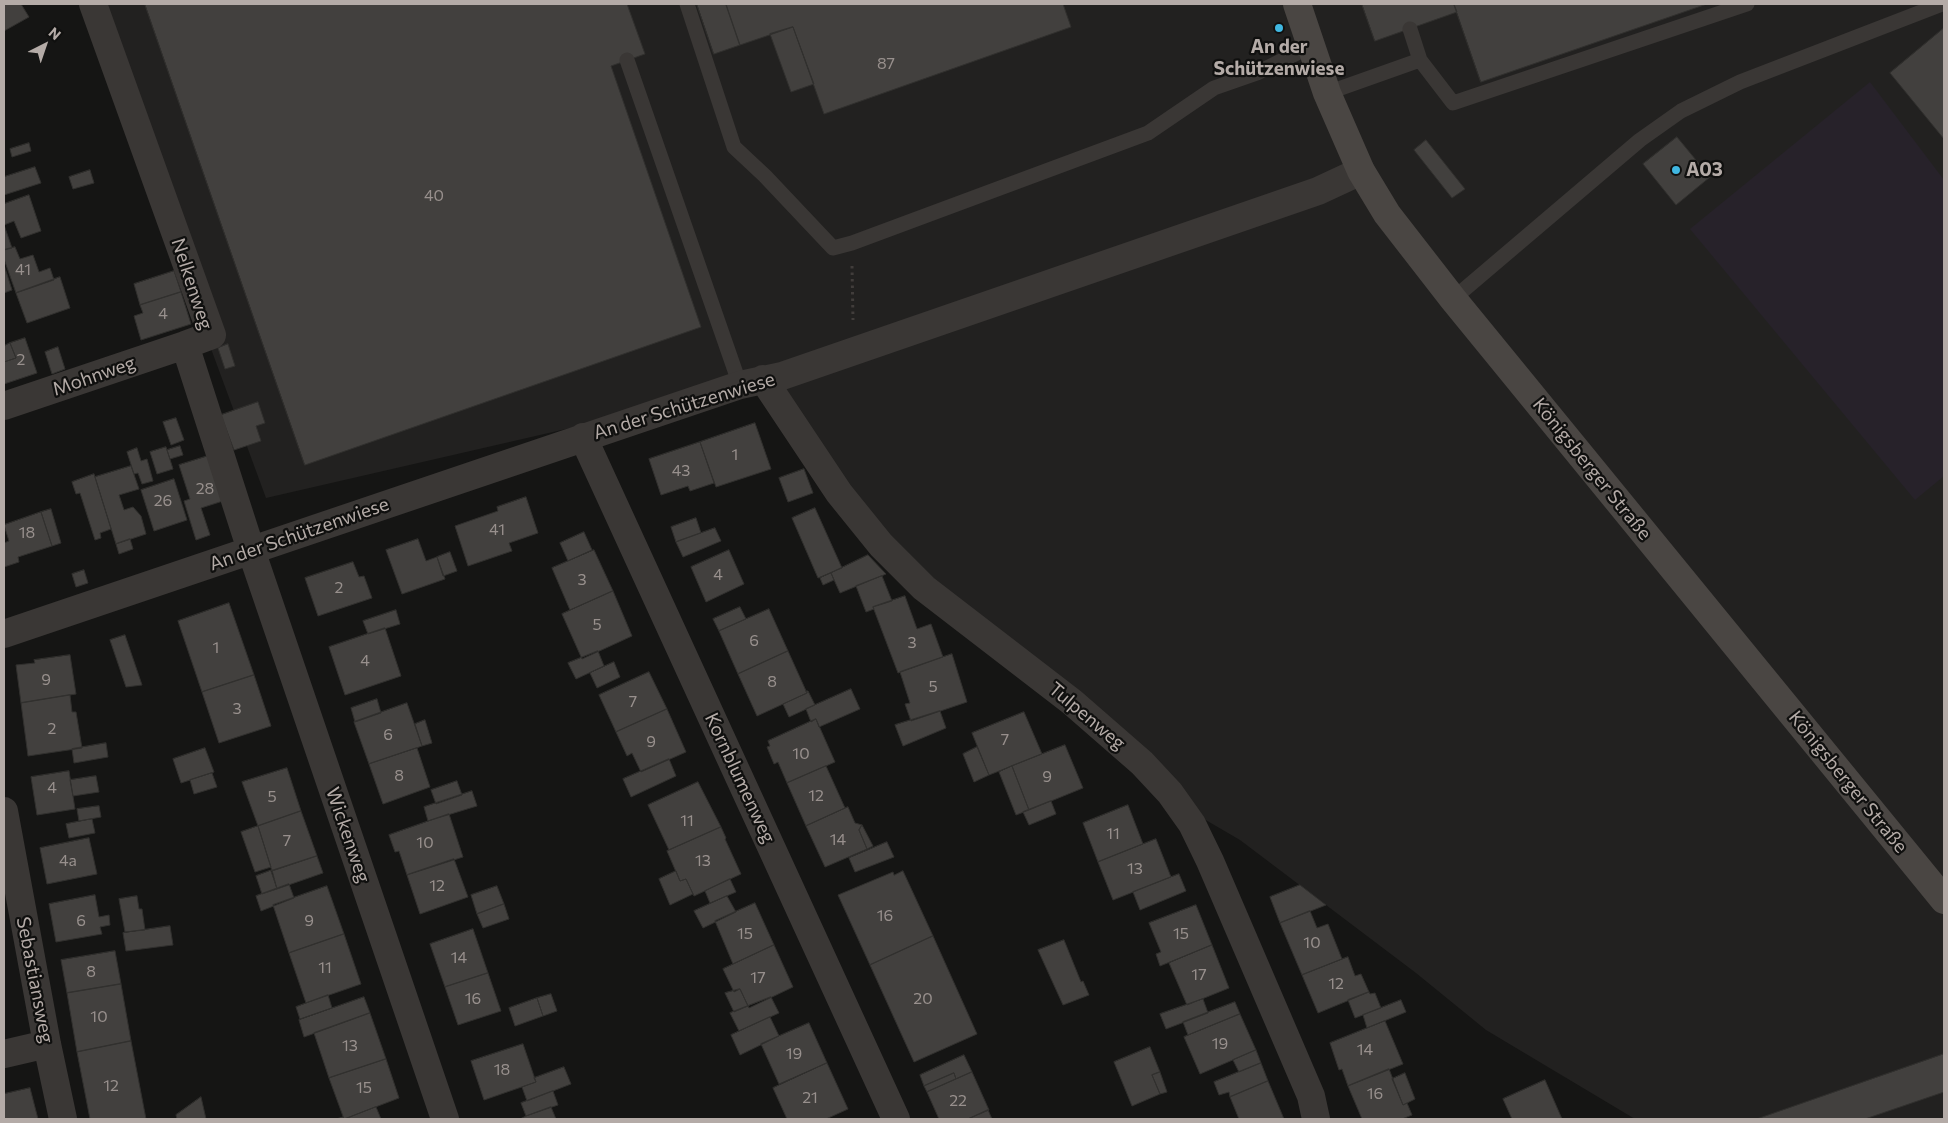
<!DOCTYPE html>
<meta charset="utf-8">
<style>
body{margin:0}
#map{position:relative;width:1948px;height:1123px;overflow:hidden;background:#151514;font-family:Commissioner,sans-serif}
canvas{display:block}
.frame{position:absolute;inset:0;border:5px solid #b4aba7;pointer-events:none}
.north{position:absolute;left:20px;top:20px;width:50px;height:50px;-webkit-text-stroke:4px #10100f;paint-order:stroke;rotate:41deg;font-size:14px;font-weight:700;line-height:20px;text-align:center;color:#b4aba7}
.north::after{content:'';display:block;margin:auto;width:18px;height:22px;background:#b4aba7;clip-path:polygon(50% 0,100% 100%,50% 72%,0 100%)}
</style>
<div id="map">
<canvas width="1948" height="1123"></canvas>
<div class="frame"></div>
<div class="north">N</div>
</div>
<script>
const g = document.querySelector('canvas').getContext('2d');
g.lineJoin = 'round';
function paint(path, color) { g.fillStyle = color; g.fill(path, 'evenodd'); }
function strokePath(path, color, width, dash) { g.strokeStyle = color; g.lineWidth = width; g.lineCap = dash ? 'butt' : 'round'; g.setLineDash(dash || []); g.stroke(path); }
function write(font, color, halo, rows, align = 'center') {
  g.font = font + ' Commissioner,sans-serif'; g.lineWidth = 4.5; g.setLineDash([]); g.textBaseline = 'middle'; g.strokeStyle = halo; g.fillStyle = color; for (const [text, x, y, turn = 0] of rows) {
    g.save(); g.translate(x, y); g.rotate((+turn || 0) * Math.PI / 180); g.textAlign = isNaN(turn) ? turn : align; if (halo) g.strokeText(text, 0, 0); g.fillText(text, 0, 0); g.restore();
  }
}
paint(new Path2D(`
 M 84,4 L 1944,4 L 1944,1119 L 1635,1119 L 1486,1030 L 1416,973 L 1240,840 L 1180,805 L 923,582 L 766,383 L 266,498 Z`), '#222120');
paint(new Path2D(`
 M 1870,82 L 1944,180 L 1944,476 L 1915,500 L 1690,229 Z`), '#27222a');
const building = new Path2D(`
 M 4,4 L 21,4 L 29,17 L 4,31 Z
 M 145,4 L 627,4 L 645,54 L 611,66 L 701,327 L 305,465 Z
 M 697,4 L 726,4 L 740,45 L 714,54 Z
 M 726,4 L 1063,4 L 1071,27 L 824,114 L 793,27 L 740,45 Z
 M 1362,4 L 1454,4 L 1457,12 L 1375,41 Z
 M 1454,4 L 1707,4 L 1481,82 Z
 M 793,27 L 814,84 L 791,92 L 770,34 Z
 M 1944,28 L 1944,139 L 1890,73 Z
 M 1677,137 L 1710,177 L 1676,205 L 1643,164 Z
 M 1426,140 L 1465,189 L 1452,198 L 1414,150 Z
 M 29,143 L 31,151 L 12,157 L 10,149 Z
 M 35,167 L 41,183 L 4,195 L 4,177 Z
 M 90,170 L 94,183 L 73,189 L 69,177 Z
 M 29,195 L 41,231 L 21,238 L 14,221 L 4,225 L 4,204 Z
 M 4,225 L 12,248 L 4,250 Z
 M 15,247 L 20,259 L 33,255 L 39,272 L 50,268 L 54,280 L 16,293 L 4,259 L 4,250 Z
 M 4,265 L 12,290 L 4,293 Z
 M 174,271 L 181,292 L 140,305 L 134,284 Z
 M 60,277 L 70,308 L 27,323 L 16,293 Z
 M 181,292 L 191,324 L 141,340 L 134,316 L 143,313 L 140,305 Z
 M 25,338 L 37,373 L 4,384 L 4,362 L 16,358 L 10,343 Z
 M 10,343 L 16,358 L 4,362 L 4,346 Z
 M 228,344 L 235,366 L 225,369 L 218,348 Z
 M 58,347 L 65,369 L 52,374 L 45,352 Z
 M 258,402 L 265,423 L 256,426 L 261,441 L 234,450 L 221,415 Z
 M 176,418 L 184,440 L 171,445 L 163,422 Z
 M 755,423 L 771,469 L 716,487 L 700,442 Z
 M 700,442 L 714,483 L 690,491 L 688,486 L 661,495 L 649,459 Z
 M 180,446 L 183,455 L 170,459 L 167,450 Z
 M 166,447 L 173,469 L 157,474 L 150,452 Z
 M 137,448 L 141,461 L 147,459 L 153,481 L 142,484 L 138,473 L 134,474 L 127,452 Z
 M 208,456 L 226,500 L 201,508 L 210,535 L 196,540 L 184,501 L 190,499 L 179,465 Z
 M 131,466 L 139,489 L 119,495 L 124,510 L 133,507 L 141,516 L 146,534 L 116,544 L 95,477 Z
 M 804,469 L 813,493 L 788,502 L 779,478 Z
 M 94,474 L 111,529 L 100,533 L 101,538 L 95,540 L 80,493 L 76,494 L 72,482 Z
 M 174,479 L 187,520 L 154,531 L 141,490 Z
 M 526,497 L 538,533 L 509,543 L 512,551 L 468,566 L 455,526 L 498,511 L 497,507 Z
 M 815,508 L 842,568 L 818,578 L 792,518 Z
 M 51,509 L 61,543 L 52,546 L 41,512 Z
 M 41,512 L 52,546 L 18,557 L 19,562 L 4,567 L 4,543 L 9,541 L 4,525 Z
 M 696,518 L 701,533 L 676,542 L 671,527 Z
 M 715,528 L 721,541 L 683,557 L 676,542 Z
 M 584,532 L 592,550 L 568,561 L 560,543 Z
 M 130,539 L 133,549 L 119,554 L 116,544 Z
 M 418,539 L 426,561 L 437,557 L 445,579 L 402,594 L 386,550 Z
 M 594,550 L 613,591 L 570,610 L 552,568 Z
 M 729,550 L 744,584 L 706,602 L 691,567 Z
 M 450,552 L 457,571 L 443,576 L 437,557 Z
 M 868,555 L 886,574 L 840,593 L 831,573 Z
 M 353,562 L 359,577 L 364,576 L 372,598 L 318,616 L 305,578 Z
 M 84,570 L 88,583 L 76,587 L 72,574 Z
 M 831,573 L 834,580 L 823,585 L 820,578 Z
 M 882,576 L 892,601 L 873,607 L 874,609 L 866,612 L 856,586 Z
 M 613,591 L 632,636 L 582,659 L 562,614 Z
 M 905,596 L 917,629 L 931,624 L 943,657 L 898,673 L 873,607 Z
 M 229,603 L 254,675 L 202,692 L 178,621 Z
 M 740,607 L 746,619 L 719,631 L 713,619 Z
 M 769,609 L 788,651 L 738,674 L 719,631 Z
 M 396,610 L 400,624 L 368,634 L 363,621 Z
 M 385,628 L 401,676 L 345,695 L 329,647 Z
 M 125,635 L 142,685 L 126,687 L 110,640 Z
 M 598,651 L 604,666 L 576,679 L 568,663 Z
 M 788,651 L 807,693 L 757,716 L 738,674 Z
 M 952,654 L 967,702 L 911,721 L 905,704 L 910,703 L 900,672 Z
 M 70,655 L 76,694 L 21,703 L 16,665 L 35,663 L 34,660 Z
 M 614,662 L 620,677 L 597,688 L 590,673 Z
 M 649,672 L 667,709 L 616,732 L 599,695 Z
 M 254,675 L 271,726 L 219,743 L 202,692 Z
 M 851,689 L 860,709 L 819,727 L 816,719 L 811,722 L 806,709 Z
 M 806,691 L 808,691 L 815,705 L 789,717 L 783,704 L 807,693 Z
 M 70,695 L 72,712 L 76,712 L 82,748 L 28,756 L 21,703 Z
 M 377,699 L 381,713 L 355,722 L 351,708 Z
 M 407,703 L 422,746 L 369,764 L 354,722 Z
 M 667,709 L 686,752 L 641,772 L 632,753 L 627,756 L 616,732 Z
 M 940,711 L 946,728 L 903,746 L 895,725 Z
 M 1024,712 L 1042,754 L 989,775 L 972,733 Z
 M 816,719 L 835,762 L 787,783 L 778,762 L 774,764 L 767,747 L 770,746 L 768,741 Z
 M 425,720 L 432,743 L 422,746 L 415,724 Z
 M 106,743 L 108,757 L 74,763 L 72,749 Z
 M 1065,745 L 1083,788 L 1029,810 L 1012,766 Z
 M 977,747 L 989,775 L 974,782 L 963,754 Z
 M 205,748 L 214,772 L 181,783 L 173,759 Z
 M 417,748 L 430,787 L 383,804 L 369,764 Z
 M 669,759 L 676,776 L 631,797 L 623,779 Z
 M 826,766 L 845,808 L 806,826 L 787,783 Z
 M 1012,766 L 1029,810 L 1016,815 L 999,772 Z
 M 287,768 L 301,811 L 258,826 L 242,782 Z
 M 69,771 L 75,809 L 37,815 L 31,777 Z
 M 212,773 L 217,787 L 194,794 L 190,780 Z
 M 96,776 L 99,792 L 73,796 L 70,780 Z
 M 457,781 L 462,795 L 436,804 L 431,790 Z
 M 698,782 L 721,827 L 669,850 L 648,805 Z
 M 472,791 L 477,806 L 428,821 L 424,807 Z
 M 1051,801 L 1056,814 L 1029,825 L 1023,812 Z
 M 1128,805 L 1143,844 L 1098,862 L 1083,823 Z
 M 99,806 L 101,817 L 79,821 L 77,809 Z
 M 848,807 L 855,823 L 862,825 L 859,830 L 867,849 L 825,867 L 806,826 Z
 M 301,811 L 317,856 L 272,871 L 258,826 Z
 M 449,814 L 463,857 L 407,875 L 399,851 L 395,852 L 389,835 Z
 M 92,819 L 95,833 L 69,838 L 66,824 Z
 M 862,825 L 873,846 L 867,849 L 859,830 Z
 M 258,826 L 271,867 L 255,872 L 241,832 Z
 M 721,827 L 726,838 L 725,839 L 741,874 L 694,896 L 686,879 L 680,881 L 667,851 Z
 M 89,838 L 97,874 L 47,884 L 40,848 Z
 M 1156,839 L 1171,877 L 1113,900 L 1098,862 Z
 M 887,842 L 894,857 L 855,872 L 849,858 Z
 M 317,856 L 323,873 L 277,889 L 271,871 Z
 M 454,859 L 468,897 L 420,914 L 407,875 Z
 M 272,870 L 277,889 L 262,894 L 256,876 Z
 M 676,871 L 680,881 L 686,879 L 693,894 L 670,905 L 659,879 Z
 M 903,871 L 933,936 L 870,965 L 838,895 L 893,872 L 894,875 Z
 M 1179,874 L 1186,891 L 1140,910 L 1133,892 Z
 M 730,879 L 736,892 L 710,903 L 705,891 Z
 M 289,884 L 294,898 L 261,911 L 256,896 Z
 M 1300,885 L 1326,905 L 1280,923 L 1270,897 Z
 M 327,886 L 344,934 L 289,953 L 273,905 Z
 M 497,886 L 504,904 L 477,914 L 471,895 Z
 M 95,895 L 99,917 L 109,915 L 110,925 L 100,927 L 102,934 L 56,942 L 49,904 Z
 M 137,896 L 139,909 L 142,909 L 145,930 L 125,932 L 119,899 Z
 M 727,896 L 736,912 L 703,928 L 694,911 Z
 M 755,903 L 774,945 L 733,964 L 715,921 Z
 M 504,904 L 509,919 L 483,928 L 477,914 Z
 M 1196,905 L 1212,945 L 1160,966 L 1156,954 L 1161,952 L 1149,923 Z
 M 1310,911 L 1317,928 L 1328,924 L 1342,959 L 1302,975 L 1280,923 Z
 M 170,926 L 173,945 L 126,951 L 123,933 Z
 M 473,929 L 488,973 L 445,987 L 430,944 Z
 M 344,934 L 361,984 L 306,1003 L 289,953 Z
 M 933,936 L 977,1034 L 914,1062 L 870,965 Z
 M 1064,940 L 1081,982 L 1083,981 L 1089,995 L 1063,1005 L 1038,950 Z
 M 774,945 L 793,987 L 749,1008 L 740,989 L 734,992 L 723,969 Z
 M 1212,945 L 1229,988 L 1187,1005 L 1169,963 Z
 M 115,951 L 121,984 L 67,993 L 61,960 Z
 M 1348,957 L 1355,976 L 1361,974 L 1369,992 L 1318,1013 L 1302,975 Z
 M 488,973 L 501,1011 L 458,1025 L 445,987 Z
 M 121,984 L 131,1041 L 77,1052 L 67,993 Z
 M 740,989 L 748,1006 L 734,1012 L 725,993 Z
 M 1369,992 L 1370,994 L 1375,993 L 1381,1008 L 1355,1018 L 1348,1000 Z
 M 551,994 L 557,1011 L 543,1016 L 537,998 Z
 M 328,995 L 332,1008 L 300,1019 L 296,1007 Z
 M 364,997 L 370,1013 L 304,1037 L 299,1020 Z
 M 771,997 L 779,1013 L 739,1031 L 730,1013 Z
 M 537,998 L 543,1016 L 515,1026 L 509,1008 Z
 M 1203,999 L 1208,1013 L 1166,1029 L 1160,1014 Z
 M 1401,1000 L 1406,1012 L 1367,1028 L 1363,1015 Z
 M 1235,1002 L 1240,1014 L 1188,1035 L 1183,1022 Z
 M 370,1013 L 386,1059 L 329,1078 L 314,1033 Z
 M 1240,1014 L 1256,1050 L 1200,1074 L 1184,1037 Z
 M 770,1017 L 779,1036 L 740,1055 L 731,1035 Z
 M 1385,1021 L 1403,1064 L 1348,1086 L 1342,1069 L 1339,1070 L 1330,1043 Z
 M 809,1023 L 827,1063 L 779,1084 L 761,1044 Z
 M 131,1041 L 146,1119 L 90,1119 L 77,1052 Z
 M 523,1044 L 536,1082 L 484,1100 L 471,1061 Z
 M 1150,1047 L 1160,1072 L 1152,1075 L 1160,1094 L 1132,1106 L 1114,1062 Z
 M 1256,1050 L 1261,1063 L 1239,1072 L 1233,1060 Z
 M 1944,1054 L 1944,1092 L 1865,1119 L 1757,1119 Z
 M 964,1055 L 972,1072 L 956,1079 L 954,1073 L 924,1086 L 920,1075 Z
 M 386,1059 L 399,1098 L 344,1119 L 329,1078 Z
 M 827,1063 L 848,1109 L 826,1119 L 787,1119 L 773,1088 Z
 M 1261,1063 L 1268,1081 L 1230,1097 L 1229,1092 L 1219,1095 L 1214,1082 Z
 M 564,1067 L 571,1084 L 527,1101 L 522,1087 L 536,1082 L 534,1078 Z
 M 1389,1069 L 1403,1105 L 1407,1103 L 1412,1115 L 1402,1119 L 1362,1119 L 1348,1086 Z
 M 972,1072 L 989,1110 L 968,1119 L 939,1119 L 927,1092 Z
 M 1160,1072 L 1167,1092 L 1160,1094 L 1152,1075 Z
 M 954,1073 L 956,1079 L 927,1092 L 924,1086 Z
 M 1405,1073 L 1415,1099 L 1403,1105 L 1392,1079 Z
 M 1545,1080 L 1562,1119 L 1512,1119 L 1503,1099 Z
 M 1268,1081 L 1284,1119 L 1239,1119 L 1230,1097 Z
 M 30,1088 L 38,1119 L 4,1119 L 4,1094 Z
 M 553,1091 L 558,1105 L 526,1116 L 521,1103 Z
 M 201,1097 L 206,1119 L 177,1119 L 176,1115 Z
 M 376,1107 L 381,1119 L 336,1119 L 343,1117 L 344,1119 Z
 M 551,1107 L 556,1119 L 520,1119 L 526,1116 Z
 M 988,1110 L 992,1119 L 968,1119 Z`);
paint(building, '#42403e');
strokePath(building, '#31302e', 1);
strokePath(new Path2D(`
 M 852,266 L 853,320`), '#413d3b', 3, [2.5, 4]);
strokePath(new Path2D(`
 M 687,4 L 734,147 L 765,176 L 833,248 L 852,243 L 1148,133 L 1214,88 L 1257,73 L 1311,46
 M 627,60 L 740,385
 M 1420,60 L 1453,103 L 1747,4
 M 1327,93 L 1420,60 L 1410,29
 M 1453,299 L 1640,140 L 1681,111 L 1740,82 L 1942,4`), '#3a3735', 15);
strokePath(new Path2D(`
 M 93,4 L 212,335 L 185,345 L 251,550 L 445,1119
 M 763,379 L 839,493 L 881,545 L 924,588 L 1072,702 L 1142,763 L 1170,793 L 1192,824 L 1210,861 L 1311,1096 L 1316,1119
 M 4,406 L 185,345
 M 583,437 L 896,1119
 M 4,634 L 740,385 L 782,376 L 1318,191 L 1361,171
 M 4,811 L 47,1044 L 63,1119
 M 4,1054 L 47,1044`), '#3a3735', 28);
strokePath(new Path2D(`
 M 1297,4 L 1327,93 L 1361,171 L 1387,214 L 1453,299 L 1944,900`), '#4a4643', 28);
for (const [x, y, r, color] of [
 [1279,28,5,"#40b7e1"],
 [1676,170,5,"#40b7e1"]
]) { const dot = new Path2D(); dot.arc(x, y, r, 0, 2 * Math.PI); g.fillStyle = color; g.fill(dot); strokePath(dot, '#10100f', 2); }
write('16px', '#98908d', null, [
 ["87",886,64],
 ["40",434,196],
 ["41",23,270],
 ["4",163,314],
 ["2",21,360],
 ["1",735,455],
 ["43",681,471],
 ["28",205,489],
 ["26",163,501],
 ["41",497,530],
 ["18",27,533],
 ["4",718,575],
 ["3",582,580],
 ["2",339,588],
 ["5",597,625],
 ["6",754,641],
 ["3",912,643],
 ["1",216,648],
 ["4",365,661],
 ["9",46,680],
 ["8",772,682],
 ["5",933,687],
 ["7",633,702],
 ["3",237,709],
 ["2",52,729],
 ["6",388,735],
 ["7",1005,740],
 ["9",651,742],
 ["10",801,754],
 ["8",399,776],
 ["9",1047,777],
 ["4",52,788],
 ["12",816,796],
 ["5",272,797],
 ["11",687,821],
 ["11",1113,834],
 ["14",838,840],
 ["7",287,841],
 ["10",425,843],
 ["4a",68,861],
 ["13",703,861],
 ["13",1135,869],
 ["12",437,886],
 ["16",885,916],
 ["6",81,921],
 ["9",309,921],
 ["15",745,934],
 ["15",1181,934],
 ["10",1312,943],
 ["14",459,958],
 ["11",325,968],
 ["8",91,972],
 ["17",1199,975],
 ["17",758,978],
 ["12",1336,984],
 ["16",473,999],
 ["20",923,999],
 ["10",99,1017],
 ["19",1220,1044],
 ["13",350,1046],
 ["14",1365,1050],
 ["19",794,1054],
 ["18",502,1070],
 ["12",111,1086],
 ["15",364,1088],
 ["16",1375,1094],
 ["21",810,1098],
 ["22",958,1101]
]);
write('bold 19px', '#b4aba7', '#10100f', [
 ["An der",1279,47],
 ["Schützenwiese",1279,69],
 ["A03",1686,170,"left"]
]);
write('19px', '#b4aba7', '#10100f', [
 ["Nelkenweg",192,284,72],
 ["Mohnweg",94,376,-19],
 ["An der Schützenwiese",684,406,-17],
 ["Königsberger Straße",1592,469,51],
 ["An der Schützenwiese",299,534,-19],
 ["Tulpenweg",1087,716,40],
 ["Kornblumenweg",740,778,65],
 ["Königsberger Straße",1848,782,51],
 ["Wickenweg",348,835,71],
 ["Sebastiansweg",35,980,79]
]);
</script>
